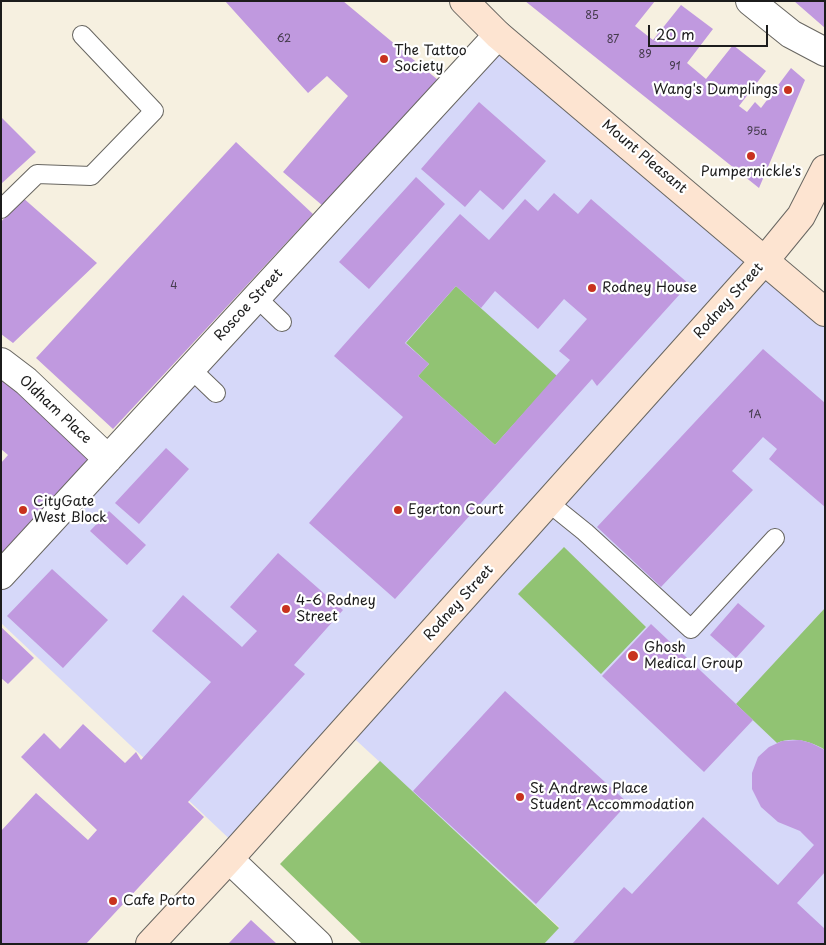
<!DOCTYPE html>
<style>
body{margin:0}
#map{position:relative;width:826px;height:945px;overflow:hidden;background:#f6f0e0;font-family:"Playpen Sans",sans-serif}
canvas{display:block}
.frame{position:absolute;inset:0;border:2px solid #1c1c1c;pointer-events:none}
.scale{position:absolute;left:648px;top:25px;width:120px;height:22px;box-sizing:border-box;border:2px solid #1c1c1c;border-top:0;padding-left:6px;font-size:15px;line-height:18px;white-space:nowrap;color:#1c1c1c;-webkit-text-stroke:4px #fff;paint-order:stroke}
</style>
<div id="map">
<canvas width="826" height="945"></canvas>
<div class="frame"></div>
<div class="scale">20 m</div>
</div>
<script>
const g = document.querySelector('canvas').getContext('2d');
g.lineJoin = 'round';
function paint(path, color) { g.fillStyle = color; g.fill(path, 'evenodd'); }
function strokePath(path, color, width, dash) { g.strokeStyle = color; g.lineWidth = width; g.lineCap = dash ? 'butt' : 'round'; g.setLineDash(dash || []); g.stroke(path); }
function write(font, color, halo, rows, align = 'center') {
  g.font = font + ' "Playpen Sans",sans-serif'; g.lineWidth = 4.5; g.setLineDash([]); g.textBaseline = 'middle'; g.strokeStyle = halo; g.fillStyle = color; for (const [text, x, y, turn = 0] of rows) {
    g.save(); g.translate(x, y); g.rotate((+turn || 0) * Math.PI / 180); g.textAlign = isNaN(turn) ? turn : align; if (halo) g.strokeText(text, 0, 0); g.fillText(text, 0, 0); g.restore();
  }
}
paint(new Path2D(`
 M 498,35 L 825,312 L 825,944 L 544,944 L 559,927 L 345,730 L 239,848 L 1,623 L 1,575 Z`), '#d6d8f9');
paint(new Path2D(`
 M 456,286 L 557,376 L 495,445 L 418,376 L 429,364 L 406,343 Z
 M 564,547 L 646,627 L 601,674 L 518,594 Z
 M 825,608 L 825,750 C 812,741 792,736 777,743 L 736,704 Z
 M 380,761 L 559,928 L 544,944 L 362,944 L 280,864 Z`), '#91c373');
paint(new Path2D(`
 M 225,1 L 343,1 L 438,80 L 323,206 L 283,172 L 348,96 L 327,76 L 308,93 Z
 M 525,1 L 655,1 L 635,26 L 653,40 L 681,5 L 713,29 L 687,63 L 706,79 L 733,45 L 766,71 L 739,106 L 747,112 L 755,102 L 761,108 L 791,68 L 805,80 L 759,188 Z
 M 794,1 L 825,1 L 825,28 Z
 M 479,102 L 546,161 L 503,210 L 480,190 L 465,207 L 421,169 Z
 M 1,117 L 36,152 L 1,184 Z
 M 236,142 L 313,214 L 113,429 L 36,358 Z
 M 416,177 L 445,204 L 369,289 L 339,262 Z
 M 554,193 L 578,214 L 591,199 L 689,284 L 597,386 L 592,379 L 395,599 L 309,523 L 403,417 L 334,356 L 460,214 L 489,240 L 525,199 L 538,211 ZM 456,286 L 481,308 L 495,291 L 538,329 L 564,299 L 587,319 L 559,351 L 570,360 L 495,445 L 418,376 L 429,364 L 405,343 Z
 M 22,197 L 97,263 L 13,343 L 1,334 L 1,222 Z
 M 763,349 L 825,403 L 825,507 L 769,459 L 777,449 L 763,437 L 732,471 L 753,490 L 661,587 L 597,527 Z
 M 1,369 L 98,451 L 1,557 L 1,463 L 8,455 L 1,449 Z
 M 166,448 L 189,469 L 139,524 L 115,503 Z
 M 109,511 L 146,545 L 127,565 L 90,531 Z
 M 278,553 L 343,610 L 294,665 L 305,674 L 188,802 L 204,817 L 86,944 L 1,944 L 1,831 L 36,793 L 88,840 L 97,830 L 21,757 L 44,733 L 60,749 L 83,724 L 125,763 L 136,752 L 141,760 L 211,682 L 152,631 L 183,595 L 242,647 L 257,631 L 230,607 Z
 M 52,569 L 108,620 L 63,668 L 7,616 Z
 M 738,603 L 765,626 L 736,658 L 710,635 Z
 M 651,624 L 753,720 L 704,772 L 602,676 Z
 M 1,627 L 34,658 L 8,684 L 1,678 Z
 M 505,691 L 628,803 L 536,904 L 413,791 Z
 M 800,740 L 811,743 L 825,750 L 825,872 L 797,903 L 825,929 L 825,944 L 572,944 L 624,887 L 632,894 L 703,817 L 778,885 L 814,845 L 800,831 L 778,822 L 761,807 L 752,789 L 752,773 L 758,757 L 769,747 L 782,741 Z
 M 251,920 L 277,944 L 228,944 Z`), '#c099df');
const lane = new Path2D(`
 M 1,209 L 37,174 L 91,176 L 154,111 L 82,35
 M 256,297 L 282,322
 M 191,369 L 216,393
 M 549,503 L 585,532 L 691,629 L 775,538`);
const street = new Path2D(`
 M 750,1 L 791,34 L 825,52
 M 1,362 L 26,381 L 108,459
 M 1,575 L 498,35
 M 229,859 L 318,944`);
const secondary = new Path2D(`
 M 464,1 L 498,35 L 825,312
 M 150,944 L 229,859 L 765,260 L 801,216 L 825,169`);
strokePath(lane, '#686661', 20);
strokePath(street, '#686661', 30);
strokePath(secondary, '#686661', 30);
strokePath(lane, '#fff', 18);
strokePath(street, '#fff', 28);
strokePath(secondary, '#fde4d1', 28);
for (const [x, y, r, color] of [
 [384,59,5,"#c8321e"],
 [788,90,5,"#c8321e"],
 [751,156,5,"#c8321e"],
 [592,288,5,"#c8321e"],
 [23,510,5,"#c8321e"],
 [398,510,5,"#c8321e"],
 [286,609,5,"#c8321e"],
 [633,656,6,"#c8321e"],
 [520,797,5,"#c8321e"],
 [113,901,5,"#c8321e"]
]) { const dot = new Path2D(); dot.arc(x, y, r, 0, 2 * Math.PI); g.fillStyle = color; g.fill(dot); strokePath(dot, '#fff', 2); }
write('11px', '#453b4d', null, [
 ["85",592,16],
 ["62",284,39],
 ["87",613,40],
 ["89",645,55],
 ["91",675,67],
 ["95a",757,132],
 ["4",174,286],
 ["1A",755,415]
]);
write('14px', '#1c1c1c', '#fff', [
 ["The Tattoo",394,51],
 ["Society",394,67],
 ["Wang's Dumplings",778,90,"right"],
 ["Pumpernickle's",751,172,"center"],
 ["Rodney House",602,288],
 ["CityGate",33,502],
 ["West Block",33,518],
 ["Egerton Court",408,510],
 ["4-6 Rodney",296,601],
 ["Street",296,617],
 ["Ghosh",644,648],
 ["Medical Group",644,664],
 ["St Andrews Place",530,789],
 ["Student Accommodation",530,805],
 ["Cafe Porto",123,901]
], 'left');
write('14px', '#1c1c1c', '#fff', [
 ["Mount Pleasant",644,157,40],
 ["Rodney Street",729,301,-48],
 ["Roscoe Street",249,305,-47],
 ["Oldham Place",55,410,43],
 ["Rodney Street",459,603,-48]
]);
</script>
